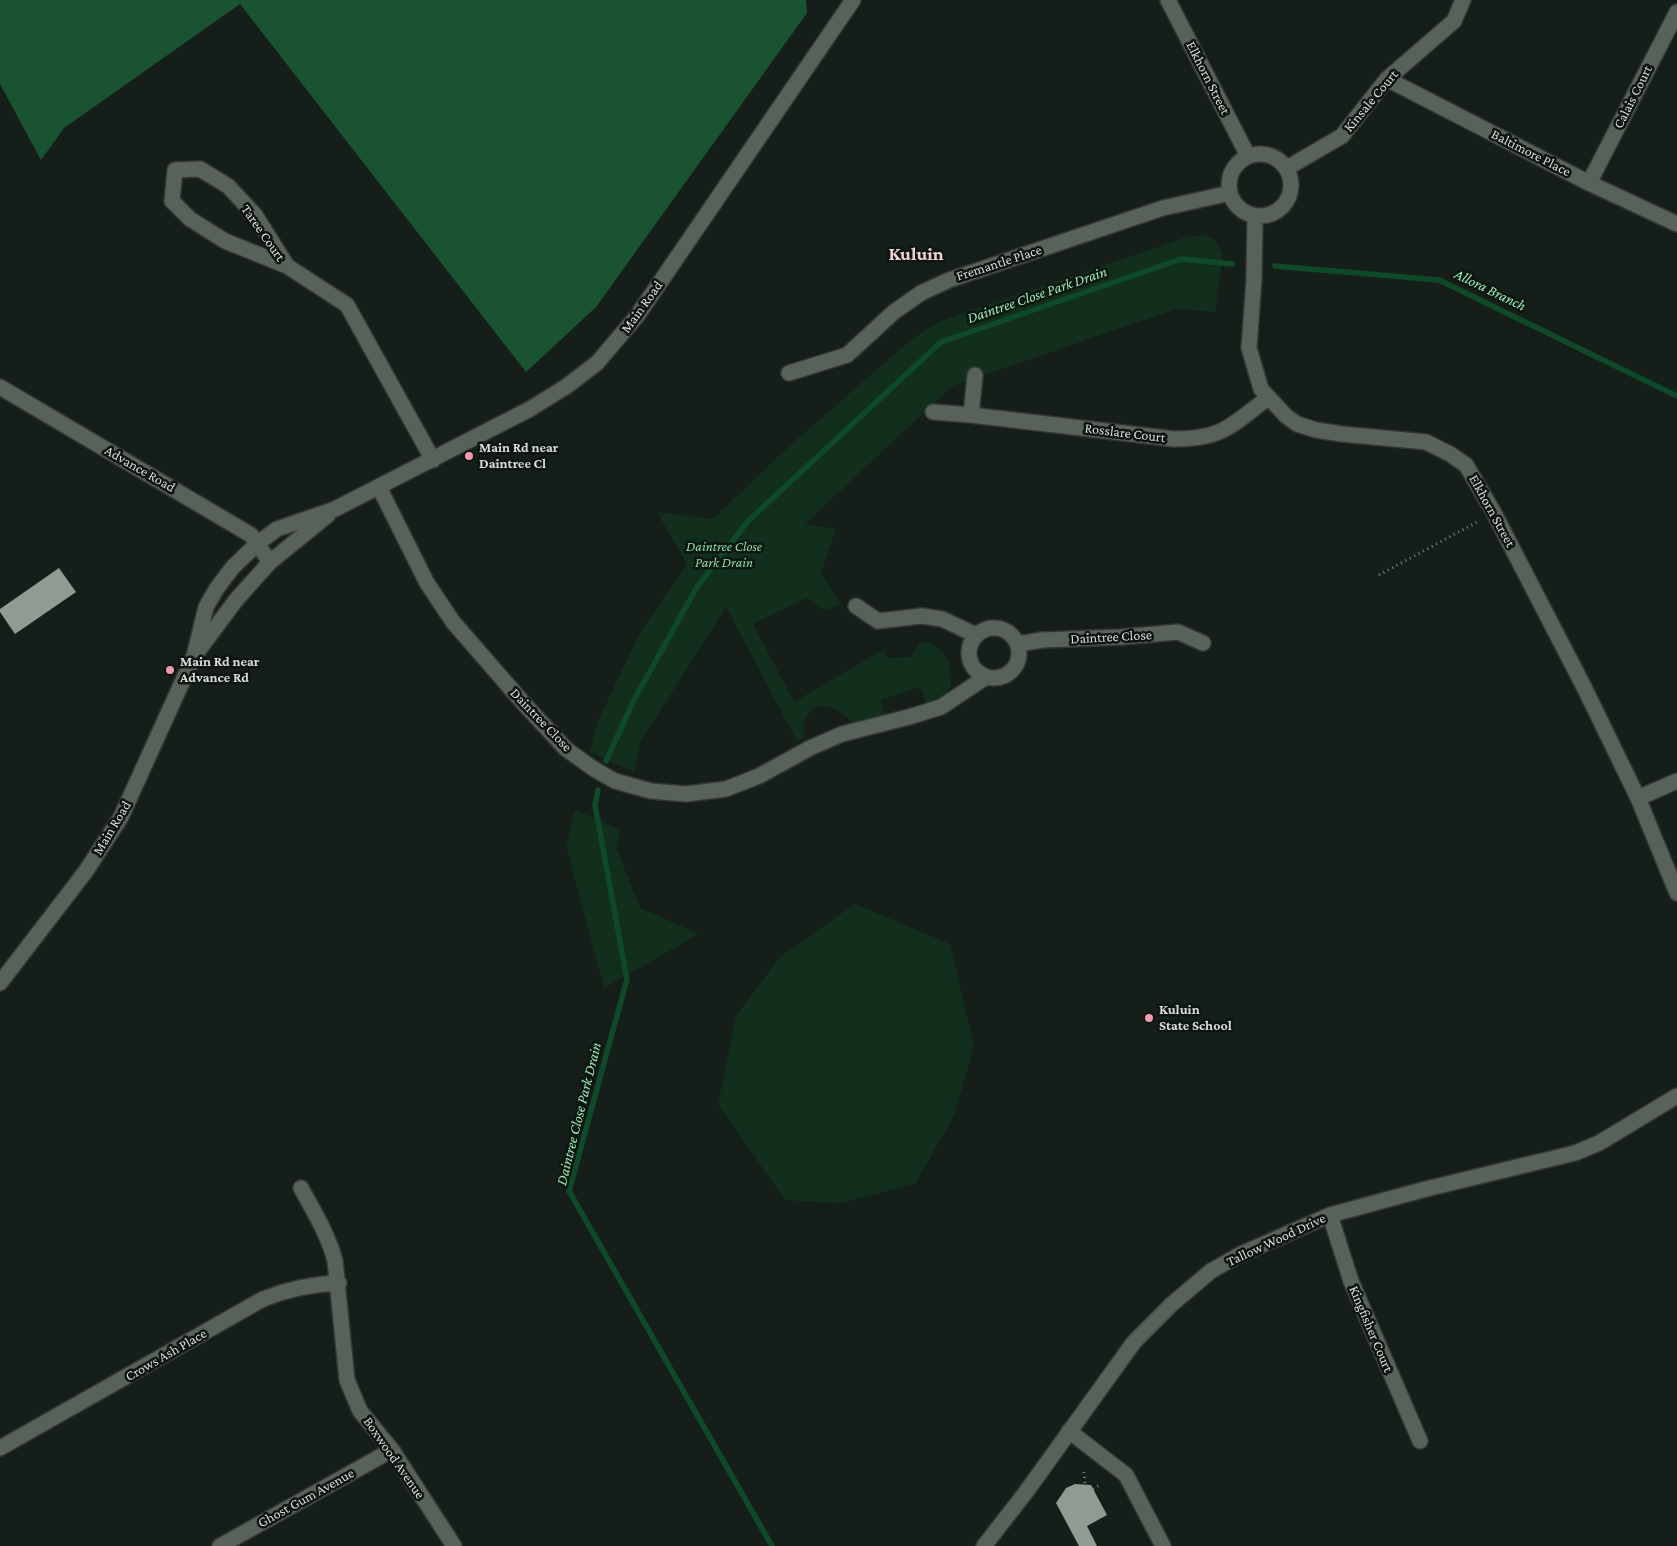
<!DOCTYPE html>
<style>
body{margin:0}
canvas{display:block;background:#161e19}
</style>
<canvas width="1677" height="1546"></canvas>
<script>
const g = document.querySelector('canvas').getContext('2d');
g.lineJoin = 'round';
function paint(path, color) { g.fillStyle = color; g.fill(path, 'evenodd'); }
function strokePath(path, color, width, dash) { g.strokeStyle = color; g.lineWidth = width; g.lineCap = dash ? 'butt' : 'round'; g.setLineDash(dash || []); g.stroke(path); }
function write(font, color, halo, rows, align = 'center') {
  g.font = font + ' "Crimson Pro",serif'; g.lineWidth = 5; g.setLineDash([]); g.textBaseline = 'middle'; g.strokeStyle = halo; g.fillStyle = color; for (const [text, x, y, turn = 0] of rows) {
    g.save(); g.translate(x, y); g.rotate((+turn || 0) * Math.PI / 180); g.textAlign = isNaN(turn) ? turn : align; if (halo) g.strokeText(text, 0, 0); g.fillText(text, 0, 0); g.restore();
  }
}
paint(new Path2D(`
 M 1204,235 L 1213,239 L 1223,252 L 1215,312 L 1176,309 L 952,386 L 805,524 L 836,529 L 821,573 L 841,604 L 826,611 L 806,598 L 753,624 L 794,702 L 884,649 L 887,658 L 911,657 L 919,643 L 929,642 C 951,656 950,662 951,687 L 938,702 L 926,704 L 920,687 L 881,700 L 884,715 L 854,723 C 842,713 824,697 810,712 C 808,715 805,719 804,722 C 803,727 804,733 804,738 L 797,741 L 726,607 L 641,741 L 634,772 L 590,752 L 597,723 L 641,631 L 687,564 L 657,512 L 713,519 L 785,450 L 907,343 L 928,328 L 943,320 L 1190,236 Z
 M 575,810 L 621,830 L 616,847 L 640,908 L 699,934 L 604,988 L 566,846 Z
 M 855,904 L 950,944 L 974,1046 L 954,1116 L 915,1184 L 841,1203 L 785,1200 L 718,1104 L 736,1016 L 781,956 Z`), '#122f1d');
paint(new Path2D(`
 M 0,0 L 806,0 L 807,13 L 596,307 L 526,372 L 240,4 L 64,128 L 41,160 L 0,84 Z`), '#1a5332');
strokePath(new Path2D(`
 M 1275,266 L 1439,280 L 1677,396
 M 606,761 L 634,700 L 697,587 L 748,521 L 941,342 L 1181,259 L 1232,264
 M 598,790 L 595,805 L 627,979 L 569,1191 L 772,1546`), '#0e4929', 5.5);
paint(new Path2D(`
 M 59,568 L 76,592 L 15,634 L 0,612 L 0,609 Z
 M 1075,1484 L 1091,1485 L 1107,1515 L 1087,1526 L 1097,1546 L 1079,1546 L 1056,1503 L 1066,1488 Z`), '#919b94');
const minor = new Path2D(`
 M 1168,0 L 1248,156
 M 1387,79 L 1589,183 L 1677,224
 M1229 185a31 31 0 1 1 62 0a31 31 0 1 1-62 0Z
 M 1287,168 L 1342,136 L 1387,79 L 1454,21 L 1463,0
 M 1589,183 L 1677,12
 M 1255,216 L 1254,279 L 1249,348 L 1261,389 L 1286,416 L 1297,424 L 1316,430 L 1342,434 L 1426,442 L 1450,454 L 1466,465 L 1494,513 L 1584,687 L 1638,798 L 1677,893
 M 287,266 L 255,215 L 228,186 L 200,169 L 175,170 L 172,201 L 190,219 L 225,241 L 287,266 L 347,305 L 433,460
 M 789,373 L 847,355 L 894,312 L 921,293 L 949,280 L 1163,208 L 1230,193
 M 0,387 L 251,535 L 270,562
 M 933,412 L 971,415 L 1174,439 C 1224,439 1231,425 1268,398
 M 971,415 L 975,375
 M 379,487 L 427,583 L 453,622 L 526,706 L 566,749 L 594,769 L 615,781 L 651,791 L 686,794 L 726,789 L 759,776 L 810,748 L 842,734 L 909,717 L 941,707 L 986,677
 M 856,606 L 878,621 L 922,616 L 942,619 L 976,635
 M969 653a25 25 0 1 1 50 0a25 25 0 1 1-50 0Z
 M 1018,644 L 1042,640 L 1121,637 L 1178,632 L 1203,643
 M 198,651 L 236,600 L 270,562 L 328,515
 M 1638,798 L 1677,781
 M 0,983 L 86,871 L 121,817 L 194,656 L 206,607 L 217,588 L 233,567 L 258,543 L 277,529 L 335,509 L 530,409 L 567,386 L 597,363 L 637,316 L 853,0
 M 301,1188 C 314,1212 328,1234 335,1261 L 347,1380 L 360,1411 L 392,1450 L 454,1546
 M 1330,1215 L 1351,1281 L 1420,1441
 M 1069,1431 L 1126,1475 L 1163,1546
 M 0,1448 L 263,1299 C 288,1289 311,1284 339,1283
 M 220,1546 L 392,1450
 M 984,1546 L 1026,1492 L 1134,1342 L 1172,1304 L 1211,1271 L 1241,1254 L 1330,1215 L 1426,1189 L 1575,1153 L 1599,1143 L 1677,1096`);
strokePath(minor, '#323734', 18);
strokePath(new Path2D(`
 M 1379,575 L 1479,521
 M 1084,1472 L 1085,1484
 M 1093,1489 L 1101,1484`), '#7c827e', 3, [1, 4]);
strokePath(minor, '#58615a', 15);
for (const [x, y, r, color] of [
 [469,456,5,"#f29aaf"],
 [170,670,5,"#f29aaf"],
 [1149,1018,5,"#f29aaf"]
]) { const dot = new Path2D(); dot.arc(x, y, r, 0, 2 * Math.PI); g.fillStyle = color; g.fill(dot); strokePath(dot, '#0d1510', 2); }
write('14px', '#d8ddd9', '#0d1510', [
 ["Elkhorn Street",1208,78,63],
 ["Calais Court",1633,97,-63],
 ["Kinsale Court",1371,101,-50],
 ["Baltimore Place",1531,153,27],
 ["Taree Court",263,233,55],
 ["Fremantle Place",999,263,-18],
 ["Main Road",642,307,-54],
 ["Rosslare Court",1125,433,7],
 ["Advance Road",140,469,30],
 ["Elkhorn Street",1492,511,61],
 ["Daintree Close",1111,637,-3],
 ["Daintree Close",541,720,46],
 ["Main Road",112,828,-59],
 ["Tallow Wood Drive",1276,1240,-25],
 ["Kingfisher Court",1371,1329,67],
 ["Crows Ash Place",166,1355,-30],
 ["Boxwood Avenue",394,1458,55],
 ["Ghost Gum Avenue",306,1498,-29]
]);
write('bold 14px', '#d8ddd9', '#0d1510', [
 ["Main Rd near",479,448],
 ["Daintree Cl",479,464],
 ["Main Rd near",180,662],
 ["Advance Rd",180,678],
 ["Kuluin",1159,1010],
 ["State School",1159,1026]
], 'left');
write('italic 14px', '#8bdda7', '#0d1510', [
 ["Daintree Close",724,547],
 ["Park Drain",724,563]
]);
write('italic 15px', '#99ebb5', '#0d1510', [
 ["Allora Branch",1490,290,26],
 ["Daintree Close Park Drain",1037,295,-19],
 ["Daintree Close Park Drain",579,1114,-76]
]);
write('bold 19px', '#f4d1d8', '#0d1510', [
 ["Kuluin",916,254]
]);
</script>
